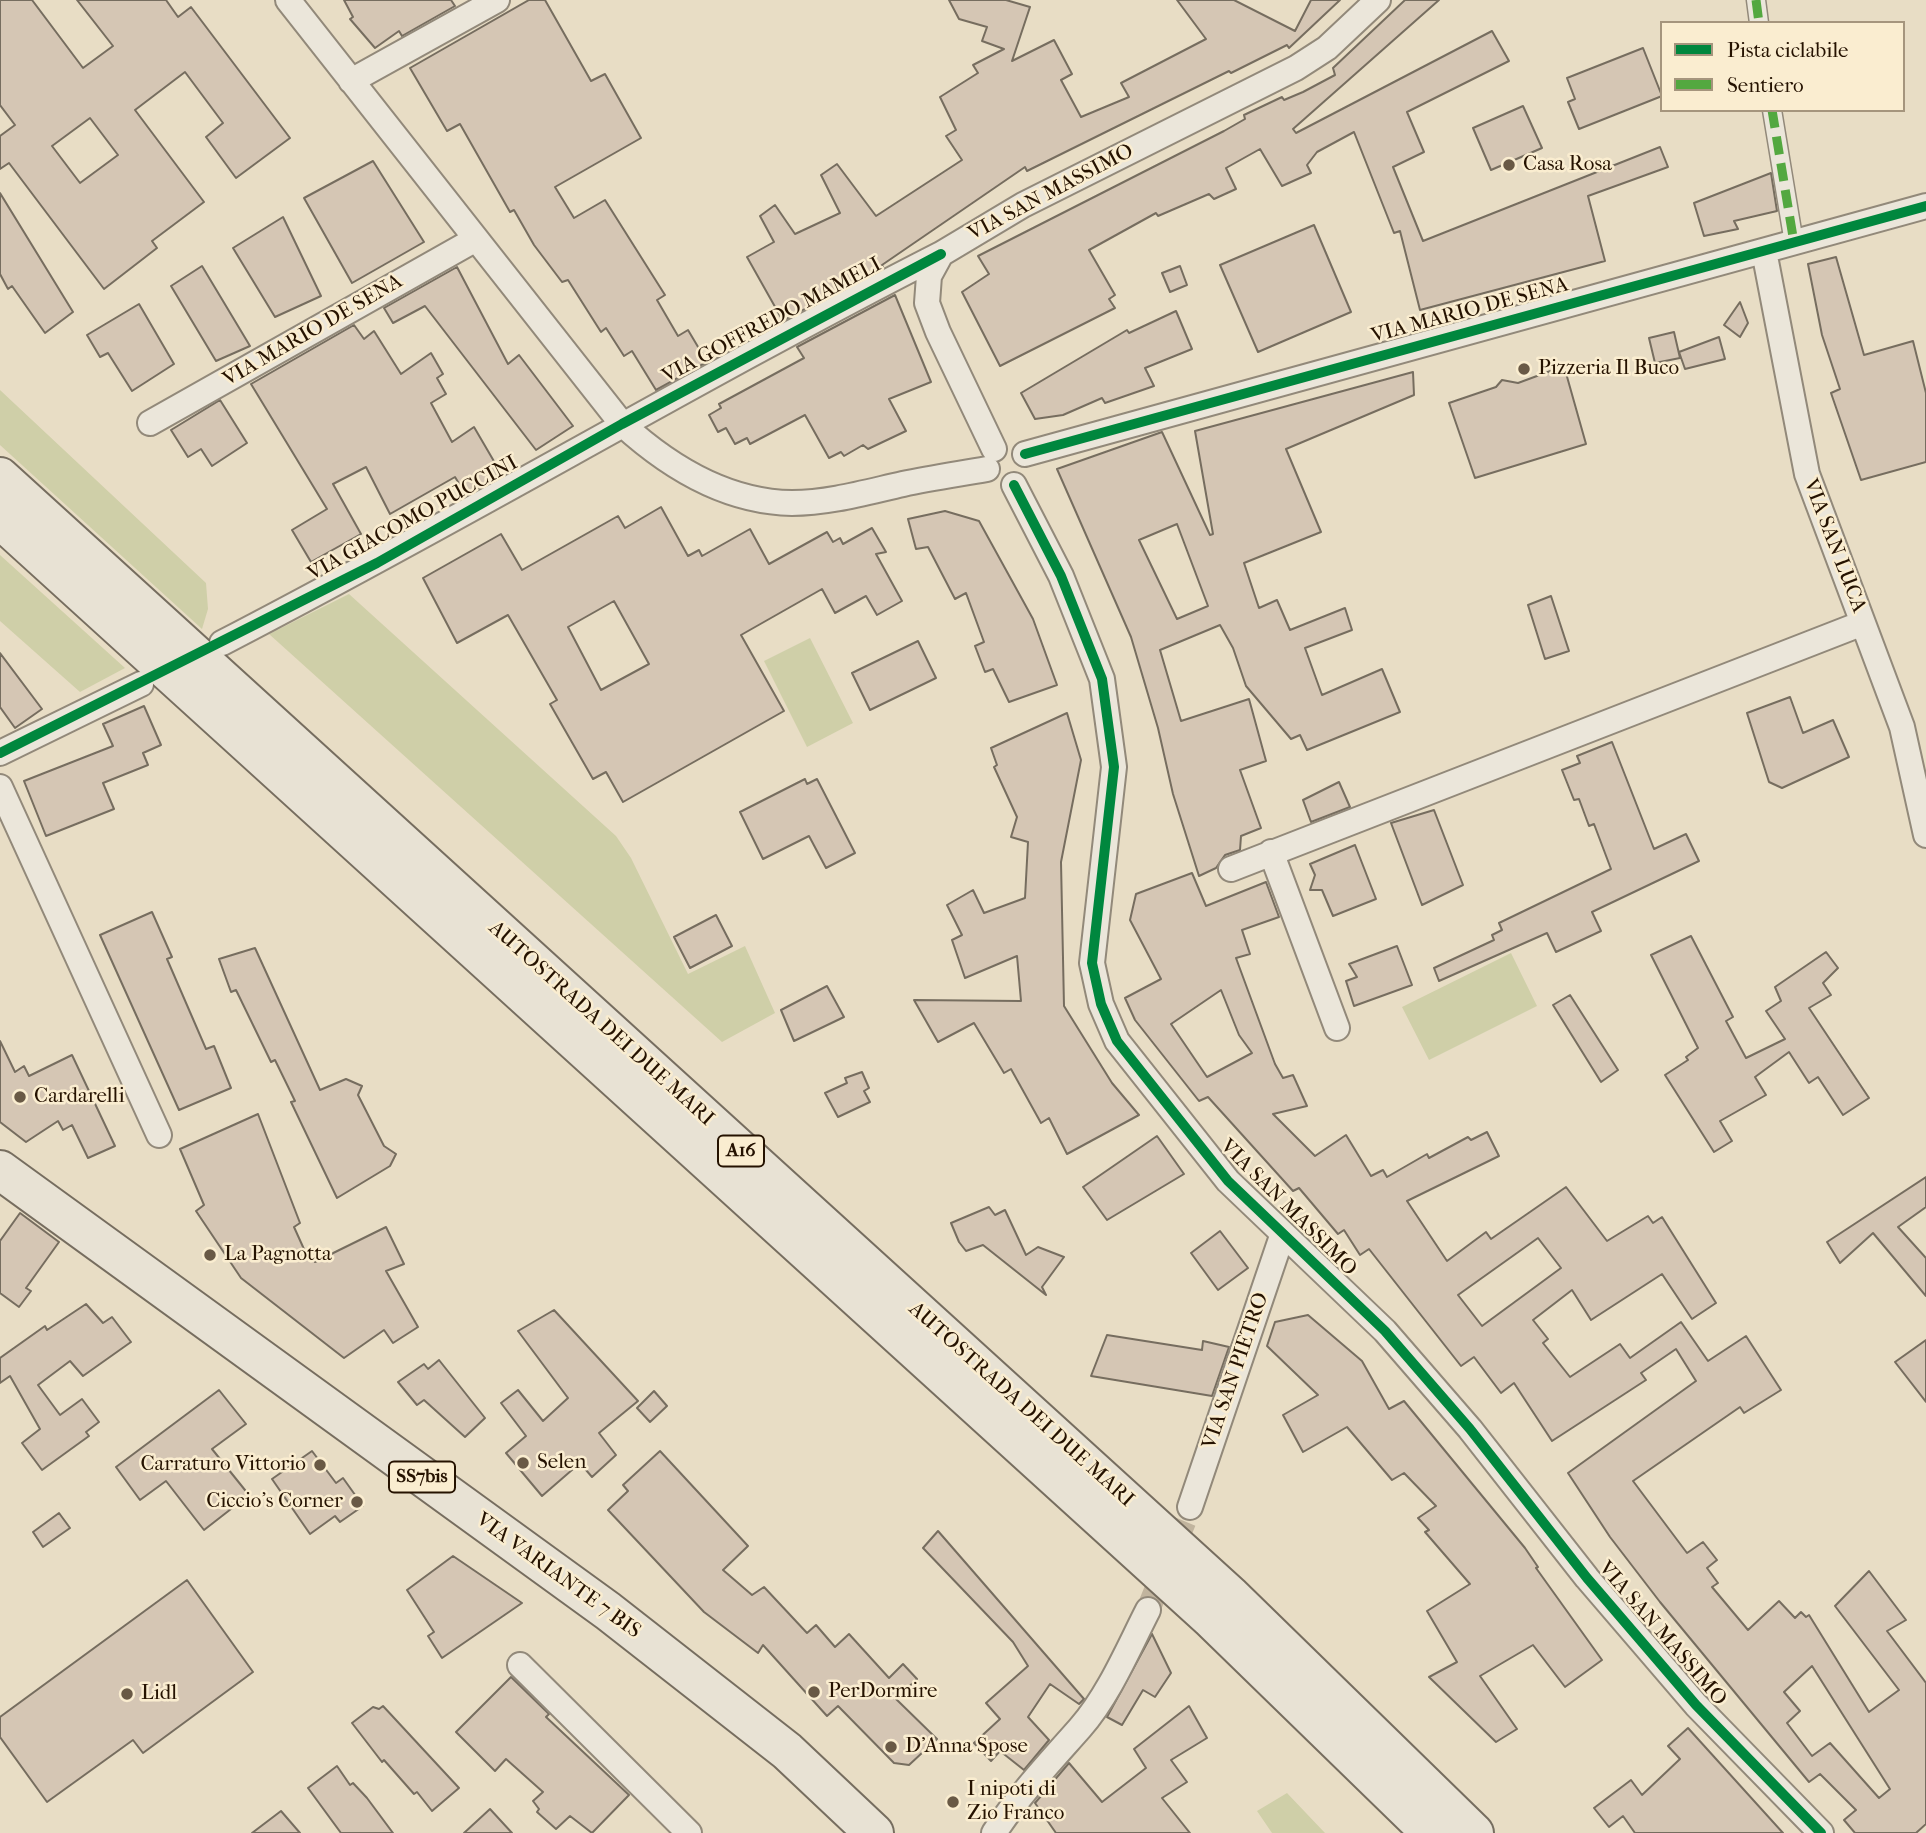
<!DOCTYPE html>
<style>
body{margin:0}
#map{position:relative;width:1926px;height:1833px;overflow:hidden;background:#e8ddc5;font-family:"IM FELL French Canon",serif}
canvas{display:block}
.legend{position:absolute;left:1660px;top:21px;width:245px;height:91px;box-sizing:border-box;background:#faedd0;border:2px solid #a5957d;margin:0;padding:9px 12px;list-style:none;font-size:21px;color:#251200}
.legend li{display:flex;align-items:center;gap:14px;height:35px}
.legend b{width:35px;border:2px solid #a5957d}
</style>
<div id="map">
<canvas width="1926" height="1833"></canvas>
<ul class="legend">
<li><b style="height:9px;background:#00873e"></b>Pista ciclabile</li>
<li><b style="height:9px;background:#53a840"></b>Sentiero</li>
</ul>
</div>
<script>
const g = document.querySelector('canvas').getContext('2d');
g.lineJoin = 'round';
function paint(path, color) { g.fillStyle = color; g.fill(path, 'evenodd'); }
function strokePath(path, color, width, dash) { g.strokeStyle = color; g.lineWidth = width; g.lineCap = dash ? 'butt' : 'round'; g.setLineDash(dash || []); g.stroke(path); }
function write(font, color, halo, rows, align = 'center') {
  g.font = font + ' "IM FELL French Canon",serif'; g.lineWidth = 5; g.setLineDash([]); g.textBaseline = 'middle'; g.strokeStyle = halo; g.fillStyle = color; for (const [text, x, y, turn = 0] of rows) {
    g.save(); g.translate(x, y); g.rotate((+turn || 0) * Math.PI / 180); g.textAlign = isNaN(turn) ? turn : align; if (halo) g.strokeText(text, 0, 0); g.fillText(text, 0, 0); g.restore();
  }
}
paint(new Path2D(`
 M 0,390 L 206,583 L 208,609 L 202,629 L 0,445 Z
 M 0,555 L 125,668 L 80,692 L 0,621 Z
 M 349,594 L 616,836 L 631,858 L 688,974 L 745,946 L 775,1013 L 722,1042 L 269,634 Z
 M 810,638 L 853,723 L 807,747 L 764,661 Z
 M 1511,953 L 1537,1006 L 1429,1060 L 1402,1007 Z
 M 1287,1793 L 1325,1833 L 1272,1833 L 1257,1811 Z`), '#cfcfa8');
const building = new Path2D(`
 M 0,0 L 32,0 L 83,68 L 113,46 L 77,0 L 166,0 L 178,17 L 191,7 L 290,138 L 236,178 L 206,137 L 223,123 L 185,72 L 135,110 L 204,202 L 152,241 L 157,248 L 104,289 L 9,163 L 0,169 L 0,136 L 15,125 L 0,105 ZM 90,118 L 118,155 L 80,183 L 52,146 Z
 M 344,0 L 451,0 L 455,6 L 402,36 L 399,31 L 375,48 L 350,19 L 353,17 Z
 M 529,0 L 545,0 L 591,81 L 605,74 L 641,138 L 555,187 L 574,218 L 605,200 L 665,295 L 657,300 L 678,336 L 688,330 L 707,362 L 656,390 L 632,351 L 624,356 L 606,328 L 601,332 L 568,280 L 562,282 L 534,245 L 514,210 L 510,212 L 460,124 L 447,131 L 410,68 Z
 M 949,0 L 1006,0 L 1030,7 L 1012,61 L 1054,40 L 1072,74 L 1061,80 L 1081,117 L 1129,97 L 1121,83 L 1206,39 L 1177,0 L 1234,0 L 1295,31 L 1311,0 L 1340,0 L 1289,48 L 1287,45 L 1231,73 L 1229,71 L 1027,171 L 1025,167 L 882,265 L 883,267 L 783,321 L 747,257 L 774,242 L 760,216 L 775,205 L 795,234 L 840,213 L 821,175 L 837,164 L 876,216 L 962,160 L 946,136 L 956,130 L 940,97 L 978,73 L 973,65 L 1004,49 L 982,41 L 987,27 L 959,19 Z
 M 1405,0 L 1439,0 L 1293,129 L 1296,133 L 1492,31 L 1509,61 L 1407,112 L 1424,152 L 1393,167 L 1423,241 L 1660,147 L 1668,167 L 1588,196 L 1605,261 L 1420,310 L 1400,231 L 1394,233 L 1354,132 L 1317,152 L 1307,165 L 1311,173 L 1282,186 L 1260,149 L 1226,168 L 1236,189 L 1214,199 L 1209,194 L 1158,216 L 1156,213 L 1089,250 L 1115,295 L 1109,299 L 1115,308 L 1000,366 L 962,292 L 989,274 L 978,256 L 1224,131 L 1245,119 L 1244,115 L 1282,97 L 1284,100 L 1303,92 L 1335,75 L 1333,68 Z
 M 1643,48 L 1662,96 L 1579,129 L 1568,102 L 1575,99 L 1567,78 Z
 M 1523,106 L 1542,148 L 1491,170 L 1473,128 Z
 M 373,161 L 424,242 L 352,283 L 304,198 Z
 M 1771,173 L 1777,211 L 1734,221 L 1738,229 L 1704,236 L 1694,203 Z
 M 0,193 L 73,312 L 45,333 L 12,286 L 8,289 L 0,274 Z
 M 283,217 L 321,296 L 275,317 L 233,248 Z
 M 1314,225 L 1351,312 L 1258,352 L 1220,265 Z
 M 1836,257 L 1864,355 L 1913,341 L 1926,393 L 1926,462 L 1861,480 L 1831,393 L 1840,389 L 1822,335 L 1808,264 Z
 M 202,266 L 250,346 L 216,361 L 171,286 Z
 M 1180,266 L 1187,285 L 1170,292 L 1162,273 Z
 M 457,267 L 508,364 L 519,355 L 573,426 L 536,450 L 425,306 L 393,323 L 384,308 Z
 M 895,295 L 931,382 L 889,399 L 906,431 L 868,449 L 863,445 L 844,456 L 841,452 L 829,458 L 805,415 L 750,444 L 747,438 L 735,444 L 726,428 L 718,432 L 709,415 L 721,408 L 719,404 L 804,358 L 797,347 Z
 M 1740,302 L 1748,323 L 1740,337 L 1724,325 Z
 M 139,304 L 174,364 L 132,391 L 108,353 L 100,357 L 87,335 Z
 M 1176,311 L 1192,349 L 1145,368 L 1154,386 L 1105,403 L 1102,398 L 1063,415 L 1035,419 L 1021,393 L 1127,330 L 1129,333 Z
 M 354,325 L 364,339 L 374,331 L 401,374 L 431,353 L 443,374 L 437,378 L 446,394 L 431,403 L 452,442 L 474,427 L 502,475 L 466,495 L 455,477 L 390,514 L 366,467 L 333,484 L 361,534 L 311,562 L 292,530 L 327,509 L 251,384 Z
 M 1674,332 L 1680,358 L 1655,363 L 1649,338 Z
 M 1719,337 L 1725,359 L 1685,369 L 1679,352 Z
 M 1564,366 L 1586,444 L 1475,478 L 1449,403 L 1496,387 L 1502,380 L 1518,383 Z
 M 1413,372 L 1414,395 L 1286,449 L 1321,532 L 1244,563 L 1259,608 L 1277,600 L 1290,630 L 1345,608 L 1352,630 L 1305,648 L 1322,695 L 1382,669 L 1400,712 L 1307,750 L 1300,735 L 1291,739 L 1246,686 L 1233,648 L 1220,625 L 1160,650 L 1181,721 L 1249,699 L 1266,761 L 1240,770 L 1261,828 L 1241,836 L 1240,850 L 1225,855 L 1216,868 L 1199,876 L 1173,794 L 1158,728 L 1131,637 L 1057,469 L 1162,432 L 1210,535 L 1213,534 L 1195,431 ZM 1177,524 L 1208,606 L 1177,619 L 1139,540 Z
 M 220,400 L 247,443 L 212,466 L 201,449 L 188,457 L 171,430 Z
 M 661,507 L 688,556 L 699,550 L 702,556 L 750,529 L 769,564 L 827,532 L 833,542 L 840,538 L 843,544 L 872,528 L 886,552 L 876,554 L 902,601 L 877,615 L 866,596 L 835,613 L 822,589 L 741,635 L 784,711 L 623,802 L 606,772 L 593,779 L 550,704 L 557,700 L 508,615 L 457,643 L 423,578 L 501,534 L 522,570 L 618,516 L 625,528 ZM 614,601 L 649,664 L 601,690 L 568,627 Z
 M 945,511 L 979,521 L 1033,619 L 1057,685 L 1009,702 L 993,669 L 985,672 L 975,646 L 984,642 L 966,593 L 955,599 L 928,547 L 916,549 L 908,519 Z
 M 1551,596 L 1569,651 L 1545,659 L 1528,605 Z
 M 918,641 L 936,678 L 870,710 L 852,673 Z
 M 0,653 L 42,709 L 15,728 L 0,707 Z
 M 1790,697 L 1803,733 L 1833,720 L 1849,757 L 1782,788 L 1769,782 L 1747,713 Z
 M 144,706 L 161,745 L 143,753 L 148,765 L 103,783 L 114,809 L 46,836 L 24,781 L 113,746 L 103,724 Z
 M 1067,713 L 1081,760 L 1061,862 L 1064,1006 L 1112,1083 L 1139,1115 L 1067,1154 L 1049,1118 L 1041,1123 L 1011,1069 L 1004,1073 L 974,1023 L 938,1042 L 914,1000 L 1021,1001 L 1017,956 L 965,978 L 952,940 L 962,935 L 947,905 L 973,890 L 984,913 L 1025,898 L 1028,842 L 1011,837 L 1017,817 L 994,767 L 997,765 L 991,748 Z
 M 1612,742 L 1654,849 L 1686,834 L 1699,861 L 1592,912 L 1601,931 L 1556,952 L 1547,933 L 1439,981 L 1434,968 L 1494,940 L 1492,935 L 1502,930 L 1499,923 L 1611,869 L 1594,824 L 1589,826 L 1579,799 L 1574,800 L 1562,770 L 1580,763 L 1577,756 Z
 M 805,779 L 807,784 L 817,779 L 855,853 L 826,868 L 809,836 L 763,859 L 740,812 Z
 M 1339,782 L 1350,807 L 1311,822 L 1303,800 Z
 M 1434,810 L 1463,885 L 1422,905 L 1391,823 Z
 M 1355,845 L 1376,899 L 1333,916 L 1322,890 L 1310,890 L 1315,875 L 1310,864 Z
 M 1192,873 L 1206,906 L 1266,882 L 1279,917 L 1242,930 L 1250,954 L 1236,958 L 1275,1064 L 1283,1078 L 1293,1075 L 1307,1106 L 1273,1114 L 1315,1156 L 1346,1135 L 1371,1176 L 1383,1170 L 1387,1177 L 1427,1154 L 1429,1158 L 1468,1137 L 1471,1140 L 1487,1132 L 1499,1156 L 1407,1201 L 1447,1261 L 1486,1232 L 1491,1239 L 1566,1187 L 1607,1241 L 1648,1216 L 1653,1223 L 1662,1217 L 1716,1303 L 1692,1319 L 1662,1274 L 1591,1320 L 1572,1290 L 1533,1320 L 1548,1339 L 1543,1343 L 1570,1377 L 1620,1344 L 1630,1358 L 1681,1322 L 1708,1361 L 1746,1336 L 1781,1390 L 1744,1413 L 1740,1407 L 1633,1481 L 1687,1553 L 1703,1542 L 1717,1560 L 1707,1568 L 1718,1583 L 1712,1587 L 1748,1630 L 1779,1601 L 1795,1618 L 1801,1612 L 1806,1617 L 1809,1615 L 1869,1712 L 1899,1690 L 1835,1606 L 1869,1571 L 1906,1620 L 1887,1631 L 1926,1683 L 1926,1824 L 1916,1833 L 1855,1833 L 1844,1820 L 1856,1810 L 1820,1774 L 1809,1782 L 1660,1602 L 1610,1537 L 1568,1473 L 1696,1381 L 1676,1349 L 1641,1373 L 1646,1380 L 1552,1441 L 1514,1383 L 1501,1393 L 1474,1357 L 1461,1366 L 1369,1249 L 1360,1255 L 1344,1230 L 1338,1234 L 1299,1188 L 1293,1191 L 1208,1097 L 1199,1101 L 1135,1020 L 1125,998 L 1161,979 L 1130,920 L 1136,894 ZM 1221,990 L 1239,1035 L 1252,1053 L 1207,1077 L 1171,1024 ZM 1538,1238 L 1561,1268 L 1482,1326 L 1458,1295 ZM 1812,1666 L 1890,1789 L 1879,1798 L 1830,1743 L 1812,1756 L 1787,1723 L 1800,1711 L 1784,1692 Z
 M 152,912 L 172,957 L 167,959 L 206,1049 L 214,1046 L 231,1088 L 179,1110 L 100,935 Z
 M 716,915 L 732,946 L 690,968 L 674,937 Z
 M 1691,936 L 1733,1017 L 1726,1021 L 1746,1058 L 1785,1039 L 1766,1011 L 1781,1001 L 1775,987 L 1826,952 L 1838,968 L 1823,983 L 1831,995 L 1809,1008 L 1869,1098 L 1843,1115 L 1818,1077 L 1809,1083 L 1789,1052 L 1755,1077 L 1766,1095 L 1720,1121 L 1732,1141 L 1714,1152 L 1665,1075 L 1688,1060 L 1686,1057 L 1698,1048 L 1651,955 Z
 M 1397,946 L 1412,985 L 1354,1006 L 1346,981 L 1357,977 L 1349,964 Z
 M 255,948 L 320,1090 L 346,1079 L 362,1086 L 358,1095 L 384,1146 L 396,1154 L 390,1166 L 337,1198 L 291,1102 L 295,1101 L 275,1060 L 271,1062 L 236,990 L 231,992 L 219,959 Z
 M 827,986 L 844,1017 L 794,1041 L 781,1010 Z
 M 1570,995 L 1618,1070 L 1601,1082 L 1553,1005 Z
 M 0,1041 L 15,1072 L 24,1066 L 29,1076 L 72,1055 L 115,1146 L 88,1158 L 72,1125 L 63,1130 L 58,1121 L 26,1142 L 0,1122 Z
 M 862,1072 L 869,1088 L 864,1091 L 870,1102 L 838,1117 L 825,1093 L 847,1083 L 845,1078 Z
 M 258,1114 L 300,1223 L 294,1227 L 308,1258 L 312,1256 L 315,1262 L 386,1227 L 404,1264 L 386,1271 L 418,1327 L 393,1343 L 384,1330 L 344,1358 L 241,1278 L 196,1211 L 204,1205 L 180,1149 Z
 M 1157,1136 L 1184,1174 L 1107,1220 L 1083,1187 Z
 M 1926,1177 L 1926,1207 L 1898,1227 L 1926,1258 L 1926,1296 L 1873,1233 L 1840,1263 L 1827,1242 Z
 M 989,1207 L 995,1215 L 1005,1210 L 1026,1255 L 1038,1247 L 1064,1257 L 1042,1287 L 1046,1295 L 983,1245 L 966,1251 L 959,1242 L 951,1223 Z
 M 20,1213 L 59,1242 L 26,1288 L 31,1291 L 19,1307 L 0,1293 L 0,1241 Z
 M 1220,1231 L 1248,1268 L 1218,1290 L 1191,1253 Z
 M 86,1304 L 103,1323 L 112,1317 L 131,1342 L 83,1376 L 70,1361 L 38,1385 L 60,1415 L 82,1399 L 99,1422 L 86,1432 L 89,1436 L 42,1470 L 22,1443 L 40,1429 L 10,1376 L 0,1383 L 0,1358 L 45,1326 L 47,1330 Z
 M 554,1310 L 638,1401 L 599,1433 L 616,1455 L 592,1477 L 580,1463 L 542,1496 L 506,1453 L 526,1436 L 501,1403 L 518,1390 L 543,1421 L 568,1398 L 518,1331 Z
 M 1308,1315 L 1362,1361 L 1389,1409 L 1404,1401 L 1525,1548 L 1538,1567 L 1536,1568 L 1602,1660 L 1565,1687 L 1533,1645 L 1480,1676 L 1517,1729 L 1496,1742 L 1429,1677 L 1457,1662 L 1427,1611 L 1470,1584 L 1425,1532 L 1429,1530 L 1418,1518 L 1436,1506 L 1404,1473 L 1392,1480 L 1347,1427 L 1303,1452 L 1283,1415 L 1318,1395 L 1267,1346 L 1275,1322 Z
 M 1107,1335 L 1202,1350 L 1203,1341 L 1229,1347 L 1212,1396 L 1091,1376 Z
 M 1926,1340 L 1926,1402 L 1895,1362 Z
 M 439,1360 L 485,1418 L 465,1437 L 424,1400 L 417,1405 L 398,1382 L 424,1364 L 428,1369 Z
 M 219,1390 L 246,1424 L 212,1449 L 249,1495 L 204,1530 L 166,1481 L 140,1500 L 116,1467 Z
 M 654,1391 L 667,1406 L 650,1422 L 637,1408 Z
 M 312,1451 L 336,1483 L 343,1478 L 363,1506 L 340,1522 L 335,1516 L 310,1534 L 272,1479 Z
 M 660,1451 L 748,1546 L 723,1570 L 752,1595 L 764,1587 L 807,1633 L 816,1625 L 835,1647 L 849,1634 L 889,1678 L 903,1664 L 917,1679 L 896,1699 L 937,1739 L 909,1765 L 894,1763 L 838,1706 L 827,1716 L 763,1645 L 758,1653 L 704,1612 L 608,1510 L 628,1491 L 623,1485 Z
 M 59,1513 L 70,1528 L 43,1547 L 33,1532 Z
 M 938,1531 L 1084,1699 L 1079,1704 L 1050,1684 L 1028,1717 L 1049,1740 L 1024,1770 L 1000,1751 L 991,1761 L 974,1743 L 1000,1719 L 986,1703 L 1028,1666 L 1013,1642 L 923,1548 Z
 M 453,1556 L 522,1603 L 442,1658 L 428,1636 L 434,1632 L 407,1590 Z
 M 187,1580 L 253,1672 L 143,1753 L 133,1740 L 47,1802 L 0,1737 L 0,1717 Z
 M 1152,1634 L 1171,1673 L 1155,1697 L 1143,1690 L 1122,1725 L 1107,1717 Z
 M 511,1677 L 549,1714 L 546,1717 L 629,1795 L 592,1833 L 570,1816 L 556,1829 L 537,1812 L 539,1809 L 533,1801 L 543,1792 L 506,1759 L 495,1771 L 456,1732 Z
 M 383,1706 L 459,1788 L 432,1811 L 417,1792 L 414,1794 L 384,1760 L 382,1762 L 352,1723 L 373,1707 L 379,1709 Z
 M 1189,1706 L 1207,1738 L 1171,1760 L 1187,1782 L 1162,1798 L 1190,1833 L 1056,1833 L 1035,1803 L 1069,1763 L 1102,1802 L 1146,1768 L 1134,1749 Z
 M 1688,1728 L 1783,1833 L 1635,1833 L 1623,1816 L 1609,1827 L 1594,1808 L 1631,1780 L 1642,1795 L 1680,1759 L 1668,1746 Z
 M 337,1766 L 350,1785 L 353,1783 L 367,1798 L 393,1833 L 341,1833 L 308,1788 Z
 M 490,1809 L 512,1833 L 464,1833 Z
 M 281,1811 L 300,1833 L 252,1833 Z`);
paint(building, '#d5c6b4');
strokePath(building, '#766d5f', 2);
strokePath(new Path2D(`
 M 1148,1610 L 1190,1507`), '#c1b49e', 24, [24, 12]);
const pedestrian = new Path2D(`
 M 1756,0 L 1759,23
 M 1772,110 L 1794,243`);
const minor = new Path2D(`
 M 288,0 L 622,424 C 669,467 726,502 792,503 C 829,503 867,492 903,484 C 931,478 959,474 987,469
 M 351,81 L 497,0
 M 1764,251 L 1807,474 L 1902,727 L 1926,835
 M 150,423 L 476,239
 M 994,449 L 938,332 L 927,303 L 929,276 L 941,254 L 1023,205 L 1296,68 L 1327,48 L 1378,0
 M 1025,454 L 1926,206
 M 1014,485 L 1061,576 L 1102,679 L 1114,767 L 1092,963 L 1101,1004 L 1117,1041 L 1228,1181 L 1385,1331 L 1470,1429 L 1587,1578 L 1696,1705 L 1821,1833
 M 222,643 C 464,518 698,378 941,254
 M 0,753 L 141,684
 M 0,787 L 159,1135
 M 1271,852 L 1337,1028
 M 1231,869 L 1863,623
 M 1190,1507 L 1282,1236
 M 520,1665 L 689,1833
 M 994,1833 C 1019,1795 1050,1762 1080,1728 C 1109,1695 1128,1649 1148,1610`);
const primary = new Path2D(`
 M 0,1170 L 608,1611 L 787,1751 L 874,1833`);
const motorway = new Path2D(`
 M 0,477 L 1231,1596 L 1474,1833
 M 0,519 L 1210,1618 L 1431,1833`);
strokePath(pedestrian, '#92897a', 21);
strokePath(minor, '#92897a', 28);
strokePath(primary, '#766d5f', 42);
strokePath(motorway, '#766d5f', 42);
strokePath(pedestrian, '#ebe6da', 18);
strokePath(minor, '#ebe6da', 24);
strokePath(primary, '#e8e2d4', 38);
strokePath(motorway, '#e8e2d4', 38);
strokePath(new Path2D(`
 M 1756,0 L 1759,23
 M 1772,110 L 1794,243`), '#53a840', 9, [18, 9]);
strokePath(new Path2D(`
 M 1025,454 L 1926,206
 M 1014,485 L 1061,576 L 1102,679 L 1114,767 L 1092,963 L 1101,1004 L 1117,1041 L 1228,1181 L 1385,1331 L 1470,1429 L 1587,1578 L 1696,1705 L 1821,1833
 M 0,753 L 377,563 L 622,424 L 941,254`), '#00873e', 10);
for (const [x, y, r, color] of [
 [1509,165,7,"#695945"],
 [1524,369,7,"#695945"],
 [20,1097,7,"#695945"],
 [210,1255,7,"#695945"],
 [523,1463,7,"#695945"],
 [320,1465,7,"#695945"],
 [357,1502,7,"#695945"],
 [814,1692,7,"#695945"],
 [127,1694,7,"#695945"],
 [891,1747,7,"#695945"],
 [953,1802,7,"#695945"]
]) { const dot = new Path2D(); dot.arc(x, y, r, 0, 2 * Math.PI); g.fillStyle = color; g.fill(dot); strokePath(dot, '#faedd0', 2.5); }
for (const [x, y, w] of [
 [741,1151,46],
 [422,1477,66]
]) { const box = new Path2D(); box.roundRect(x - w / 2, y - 15.5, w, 31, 5); g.fillStyle = '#faedd0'; g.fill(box); strokePath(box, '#251200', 2); }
write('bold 19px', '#251200', null, [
 ["A16",741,1151],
 ["SS7bis",422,1477]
]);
write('21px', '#251200', '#faedd0', [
 ["Casa Rosa",1523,165],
 ["Pizzeria Il Buco",1538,369],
 ["Cardarelli",34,1097],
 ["La Pagnotta",224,1255],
 ["Selen",537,1463],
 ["Carraturo Vittorio",306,1465,"right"],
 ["Ciccio's Corner",343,1502,"right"],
 ["PerDormire",828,1692],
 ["Lidl",141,1694],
 ["D'Anna Spose",905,1747],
 ["I nipoti di",967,1790],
 ["Zio Franco",967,1814]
], 'left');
write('21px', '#251200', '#faedd0', [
 ["VIA SAN MASSIMO",1051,193,-28],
 ["VIA MARIO DE SENA",1470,311,-15],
 ["VIA GOFFREDO MAMELI",772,321,-28],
 ["VIA MARIO DE SENA",313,331,-30],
 ["VIA GIACOMO PUCCINI",413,519,-29],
 ["VIA SAN LUCA",1834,546,69],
 ["AUTOSTRADA DEI DUE MARI",601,1024,42],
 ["VIA SAN MASSIMO",1288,1208,45],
 ["VIA SAN PIETRO",1236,1371,-71],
 ["AUTOSTRADA DEI DUE MARI",1021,1405,42],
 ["VIA VARIANTE 7 BIS",558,1576,36],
 ["VIA SAN MASSIMO",1662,1634,49]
]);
</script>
